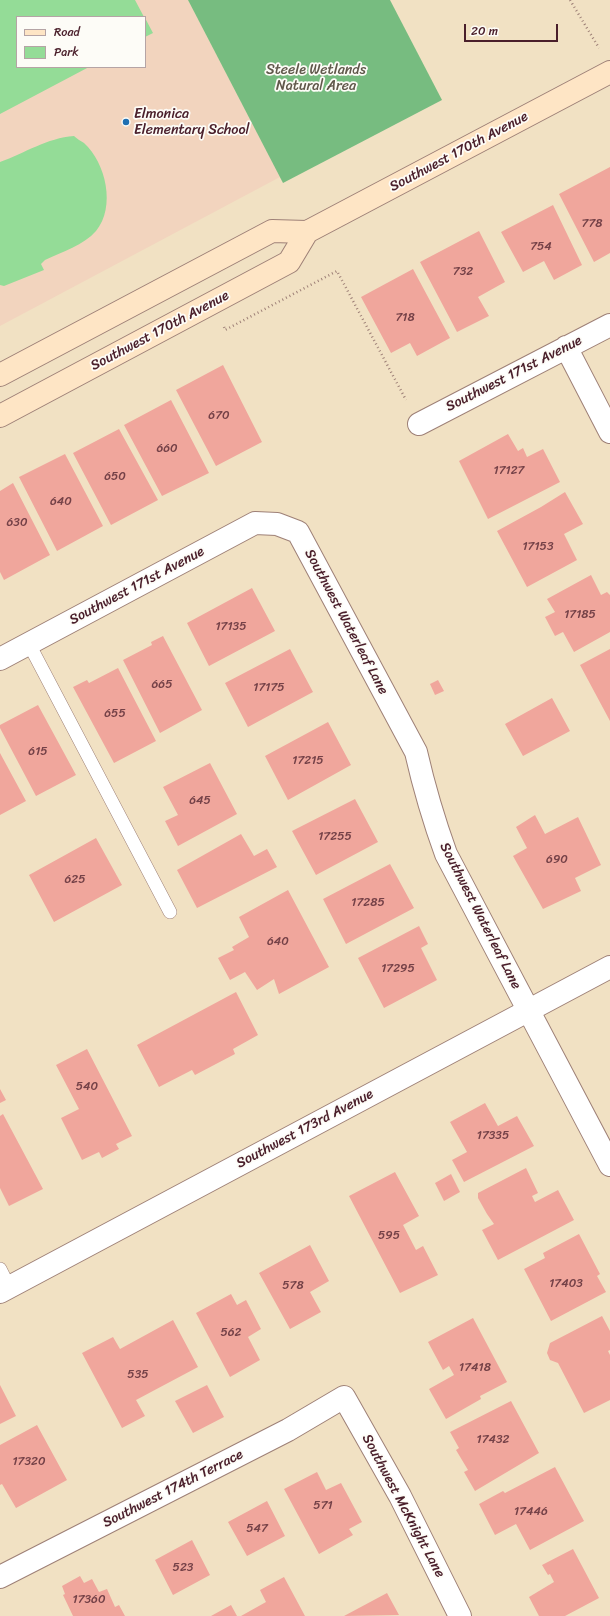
<!DOCTYPE html>
<style>
body{margin:0}
#map{position:relative;width:610px;height:1616px;overflow:hidden;background:#f1e1c3;font-family:Sriracha,sans-serif}
canvas{display:block}
.legend{position:absolute;left:16px;top:16px;width:130px;height:52px;box-sizing:border-box;background:#fdfcf7;border:1px solid #b5a4a5;margin:0;padding:5px 7px;list-style:none;font-size:12px;color:#4a1f2b}
.legend li{display:flex;align-items:center;gap:8px;height:20px}
.legend b{width:20px;border:1px solid #b5a4a5}
.scale{position:absolute;left:464px;top:24px;width:94px;height:18px;box-sizing:border-box;border:2px solid #4a1f2b;border-top:0;padding-left:5px;font-size:12px;line-height:14px;white-space:nowrap;color:#4a1f2b;-webkit-text-stroke:3px #fdfcf7;paint-order:stroke}
</style>
<div id="map">
<canvas width="610" height="1616"></canvas>
<ul class="legend">
<li><b style="height:5px;background:#fee5c5"></b>Road</li>
<li><b style="height:11px;background:#94dc97"></b>Park</li>
</ul>
<div class="scale">20 m</div>
</div>
<script>
const g = document.querySelector('canvas').getContext('2d');
g.lineJoin = 'round';
function paint(path, color) { g.fillStyle = color; g.fill(path, 'evenodd'); }
function strokePath(path, color, width, dash) { g.strokeStyle = color; g.lineWidth = width; g.lineCap = dash ? 'butt' : 'round'; g.setLineDash(dash || []); g.stroke(path); }
function write(font, color, halo, rows, align = 'center') {
  g.font = font + ' Sriracha,sans-serif'; g.lineWidth = 3.5; g.setLineDash([]); g.textBaseline = 'middle'; g.strokeStyle = halo; g.fillStyle = color; for (const [text, x, y, turn = 0] of rows) {
    g.save(); g.translate(x, y); g.rotate((+turn || 0) * Math.PI / 180); g.textAlign = isNaN(turn) ? turn : align; if (halo) g.strokeText(text, 0, 0); g.fillText(text, 0, 0); g.restore();
  }
}
paint(new Path2D(`
 M 0,0 L 188,0 L 280,177 L 0,326 ZM 17,17 L 145,17 L 145,67 L 17,67 Z`), '#f2d4be');
paint(new Path2D(`
 M 0,0 L 135,0 L 144,17 L 17,17 L 17,67 L 89,67 L 0,114 Z
 M 145,18 L 153,33 L 145,37 Z
 M 74,136 C 77,139 81,141 84,143 C 106,163 116,207 96,231 C 84,245 62,252 45,260 L 41,264 L 44,270 L 4,286 L 0,285 L 0,162 C 25,153 47,138 74,136 Z`), '#94dc97');
paint(new Path2D(`
 M 188,0 L 390,0 L 442,100 L 283,183 Z`), '#77bc80');
paint(new Path2D(`
 M 610,167 L 610,253 L 594,262 L 559,194 Z
 M 553,205 L 582,265 L 554,280 L 544,261 L 523,272 L 501,232 Z
 M 479,231 L 505,282 L 478,297 L 489,316 L 457,332 L 420,262 Z
 M 413,269 L 450,338 L 417,356 L 410,343 L 391,353 L 361,297 Z
 M 223,365 L 262,442 L 216,466 L 176,390 Z
 M 171,400 L 209,473 L 162,496 L 124,425 Z
 M 119,429 L 158,500 L 111,525 L 73,453 Z
 M 508,434 L 518,451 L 523,448 L 527,457 L 543,449 L 560,482 L 488,519 L 459,461 Z
 M 65,454 L 103,526 L 57,551 L 19,477 Z
 M 13,483 L 50,555 L 4,580 L 0,572 L 0,491 Z
 M 565,492 L 583,524 L 564,534 L 577,560 L 527,587 L 497,531 L 541,507 Z
 M 591,575 L 601,595 L 607,592 L 610,595 L 610,632 L 574,652 L 563,632 L 555,636 L 545,617 L 555,612 L 547,599 Z
 M 252,588 L 275,631 L 209,666 L 187,623 Z
 M 163,636 L 202,710 L 160,733 L 123,660 L 152,645 L 151,642 Z
 M 290,649 L 313,692 L 248,727 L 225,683 Z
 M 610,649 L 610,721 L 580,665 Z
 M 118,668 L 156,741 L 114,763 L 73,687 L 87,680 L 89,683 Z
 M 438,680 L 444,691 L 435,695 L 430,684 Z
 M 552,698 L 570,731 L 523,756 L 505,724 Z
 M 38,705 L 76,775 L 36,796 L 0,728 L 0,725 Z
 M 328,722 L 351,765 L 288,800 L 265,756 Z
 M 0,753 L 26,801 L 0,815 Z
 M 210,763 L 237,814 L 178,846 L 165,821 L 178,815 L 163,787 Z
 M 355,799 L 378,842 L 316,875 L 292,831 Z
 M 535,815 L 545,834 L 578,817 L 601,865 L 575,878 L 581,891 L 543,909 L 513,856 L 527,848 L 516,827 Z
 M 241,834 L 254,856 L 267,849 L 277,867 L 197,908 L 177,870 Z
 M 96,838 L 122,885 L 54,922 L 29,875 Z
 M 390,864 L 414,908 L 346,944 L 323,899 Z
 M 288,890 L 329,967 L 279,994 L 274,979 L 257,990 L 245,972 L 230,980 L 218,958 L 234,950 L 232,947 L 249,937 L 239,917 Z
 M 419,926 L 428,944 L 421,948 L 437,980 L 384,1008 L 358,958 Z
 M 236,992 L 258,1035 L 233,1049 L 235,1054 L 195,1075 L 192,1070 L 159,1087 L 137,1045 Z
 M 87,1049 L 132,1136 L 116,1144 L 119,1149 L 102,1158 L 99,1152 L 82,1160 L 61,1118 L 79,1109 L 56,1065 Z
 M 0,1089 L 6,1100 L 0,1103 Z
 M 485,1103 L 498,1126 L 517,1116 L 534,1146 L 464,1182 L 452,1160 L 467,1152 L 450,1122 Z
 M 3,1114 L 43,1189 L 9,1206 L 0,1188 L 0,1116 Z
 M 526,1168 L 538,1193 L 532,1196 L 535,1202 L 558,1190 L 574,1220 L 498,1260 L 482,1230 L 494,1224 L 487,1214 L 478,1198 L 478,1193 Z
 M 395,1172 L 419,1216 L 403,1225 L 416,1250 L 423,1246 L 438,1275 L 400,1293 L 349,1196 Z
 M 451,1174 L 460,1192 L 444,1201 L 435,1183 Z
 M 579,1234 L 600,1274 L 597,1276 L 606,1292 L 551,1321 L 524,1269 L 545,1258 L 543,1253 Z
 M 310,1245 L 329,1281 L 310,1292 L 321,1312 L 290,1329 L 259,1273 Z
 M 231,1294 L 237,1305 L 246,1300 L 261,1329 L 248,1337 L 260,1360 L 230,1377 L 196,1313 Z
 M 602,1316 L 610,1331 L 610,1350 L 608,1351 L 610,1355 L 610,1400 L 584,1413 L 558,1363 L 550,1360 L 547,1353 L 550,1343 Z
 M 473,1318 L 507,1382 L 480,1396 L 481,1399 L 446,1419 L 429,1389 L 454,1375 L 449,1366 L 443,1370 L 428,1342 Z
 M 173,1320 L 198,1367 L 136,1400 L 145,1416 L 122,1428 L 82,1353 L 113,1337 L 120,1349 Z
 M 0,1385 L 16,1416 L 0,1424 Z
 M 207,1385 L 224,1417 L 193,1433 L 175,1401 Z
 M 511,1401 L 539,1453 L 475,1491 L 464,1472 L 468,1470 L 456,1450 L 459,1448 L 450,1432 Z
 M 37,1425 L 67,1480 L 16,1508 L 2,1484 L 0,1485 L 0,1445 Z
 M 555,1467 L 584,1521 L 530,1550 L 516,1524 L 495,1535 L 479,1504 L 503,1491 L 505,1493 Z
 M 317,1472 L 326,1490 L 341,1483 L 362,1522 L 349,1529 L 353,1535 L 319,1554 L 284,1489 Z
 M 267,1501 L 285,1536 L 247,1556 L 228,1522 Z
 M 192,1540 L 210,1575 L 173,1595 L 155,1560 Z
 M 573,1549 L 599,1598 L 565,1616 L 539,1616 L 529,1597 L 554,1582 L 550,1574 L 548,1575 L 542,1565 Z
 M 80,1576 L 84,1583 L 92,1579 L 99,1592 L 107,1589 L 115,1607 L 119,1605 L 125,1616 L 73,1616 L 63,1595 L 65,1594 L 62,1586 Z
 M 284,1577 L 305,1616 L 241,1616 L 266,1602 L 260,1590 Z
 M 387,1593 L 399,1615 L 344,1616 Z
 M 231,1605 L 237,1616 L 211,1616 Z`), '#f0a69c');
const service = new Path2D(`
 M 29,644 L 170,912
 M 0,1269 L 9,1287`);
const minor = new Path2D(`
 M 566,347 L 610,432
 M 419,424 L 610,325
 M 0,659 L 255,523 L 277,524 L 298,532 L 416,752 C 424,787 434,821 446,854 L 610,1165
 M 0,1577 L 288,1430 L 344,1397 L 400,1496 L 460,1616`);
const tertiary = new Path2D(`
 M 0,1292 L 610,967`);
const secondary = new Path2D(`
 M 0,375 L 272,231 L 307,232 L 610,72
 M 0,416 L 289,262 L 307,232`);
strokePath(service, '#9e8077', 14);
strokePath(minor, '#9e8077', 24);
strokePath(tertiary, '#9e8077', 24);
strokePath(secondary, '#9e8077', 24);
strokePath(new Path2D(`
 M 570,0 L 599,48
 M 224,327 L 225,330 L 337,271 L 406,400`), '#9e8077', 2.5, [1, 3]);
strokePath(service, '#fff', 13);
strokePath(minor, '#fff', 22);
strokePath(tertiary, '#fff', 22);
strokePath(secondary, '#fee5c5', 22);
for (const [x, y, r, color] of [
 [126,122,4,"#1f6fb2"]
]) { const dot = new Path2D(); dot.arc(x, y, r, 0, 2 * Math.PI); g.fillStyle = color; g.fill(dot); strokePath(dot, '#fdfcf7', 1.5); }
write('12px', '#744147', null, [
 ["778",592,224],
 ["754",541,247],
 ["732",463,272],
 ["718",405,318],
 ["670",219,416],
 ["660",167,449],
 ["17127",509,471],
 ["650",115,477],
 ["640",61,502],
 ["630",17,523],
 ["17153",538,547],
 ["17185",580,615],
 ["17135",231,627],
 ["665",162,685],
 ["17175",269,688],
 ["655",115,714],
 ["615",38,752],
 ["17215",308,761],
 ["645",200,801],
 ["17255",335,837],
 ["690",557,860],
 ["625",75,880],
 ["17285",368,903],
 ["640",278,942],
 ["17295",398,969],
 ["540",87,1087],
 ["17335",493,1136],
 ["595",389,1236],
 ["17403",566,1284],
 ["578",293,1286],
 ["562",231,1333],
 ["17418",475,1368],
 ["535",138,1375],
 ["17432",493,1440],
 ["17320",29,1462],
 ["571",323,1506],
 ["17446",531,1512],
 ["547",257,1529],
 ["523",183,1568],
 ["17360",89,1600]
]);
write('14px', '#60584b', '#fdfcf7', [
 ["Steele Wetlands",316,70],
 ["Natural Area",316,86]
]);
write('14px', '#4a1f2b', '#fdfcf7', [
 ["Elmonica",134,114],
 ["Elementary School",134,130]
], 'left');
write('14px', '#4a1f2b', '#fdfcf7', [
 ["Southwest 170th Avenue",459,152,-28],
 ["Southwest 170th Avenue",160,331,-28],
 ["Southwest 171st Avenue",514,374,-27],
 ["Southwest 171st Avenue",137,586,-28],
 ["Southwest Waterleaf Lane",346,622,62],
 ["Southwest Waterleaf Lane",480,916,63],
 ["Southwest 173rd Avenue",305,1129,-28],
 ["Southwest 174th Terrace",173,1489,-27],
 ["Southwest McKnight Lane",403,1506,62]
]);
</script>
